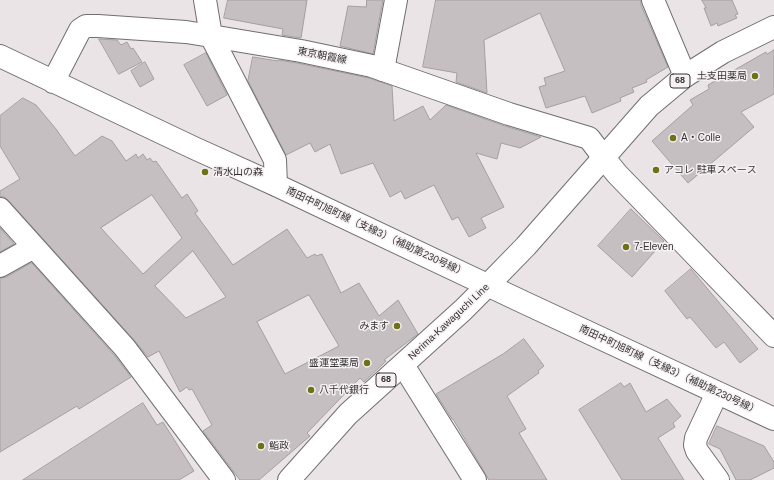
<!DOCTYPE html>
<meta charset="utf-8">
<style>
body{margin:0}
canvas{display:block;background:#eae4e6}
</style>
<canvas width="774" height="480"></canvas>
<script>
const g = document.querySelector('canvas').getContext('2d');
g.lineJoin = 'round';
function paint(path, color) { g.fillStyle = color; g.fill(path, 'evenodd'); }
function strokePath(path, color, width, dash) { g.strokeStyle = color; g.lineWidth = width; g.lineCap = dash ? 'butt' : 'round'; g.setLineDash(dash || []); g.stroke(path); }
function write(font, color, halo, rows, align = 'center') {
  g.font = font + ' Arial,"Noto Sans JP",sans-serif'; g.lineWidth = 3; g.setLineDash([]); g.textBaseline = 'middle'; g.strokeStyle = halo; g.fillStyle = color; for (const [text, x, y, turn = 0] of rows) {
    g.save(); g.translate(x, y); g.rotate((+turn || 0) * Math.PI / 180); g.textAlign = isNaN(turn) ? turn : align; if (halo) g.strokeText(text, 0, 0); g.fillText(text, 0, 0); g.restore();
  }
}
const building = new Path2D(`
 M 228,0 L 307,0 L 301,38 L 282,35 L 283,29 L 224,18 Z
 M 367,0 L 383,0 L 373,54 L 340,46 L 348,6 L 366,7 Z
 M 436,0 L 641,0 L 641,5 L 668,67 L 646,80 L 647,82 L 632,88 L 634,92 L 620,98 L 621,101 L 592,113 L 585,96 L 546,108 L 539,87 L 546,85 L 544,78 L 565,71 L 540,13 L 484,40 L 487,93 L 456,82 L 457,73 L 423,67 Z
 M 702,0 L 732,0 L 738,14 L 735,15 L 737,18 L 718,26 L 717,23 L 711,26 L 704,8 L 706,8 Z
 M 99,39 L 117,40 L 121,45 L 127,42 L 131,49 L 133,48 L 142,62 L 119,74 Z
 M 774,50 L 774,94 L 741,112 L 754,127 L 688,183 L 652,141 L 693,105 L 690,100 L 709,89 L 708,85 L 766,52 L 767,54 Z
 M 206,53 L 227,95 L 207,106 L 184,65 Z
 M 253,57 L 278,61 L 278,60 L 297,63 L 369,78 L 392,86 L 394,121 L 423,106 L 430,120 L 446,105 L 505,126 L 541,137 L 520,148 L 501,143 L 497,159 L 476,153 L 504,207 L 481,218 L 486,228 L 469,237 L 458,217 L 452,220 L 434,185 L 405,199 L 401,191 L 390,197 L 373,163 L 341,174 L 330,144 L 315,152 L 310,143 L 286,155 L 248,81 Z
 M 145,62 L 154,79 L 140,87 L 131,71 Z
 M 23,98 L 36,105 L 56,129 L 75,156 L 102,136 L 112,141 L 126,161 L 136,154 L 138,158 L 143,154 L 147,160 L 150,158 L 153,162 L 156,161 L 182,198 L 187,194 L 198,211 L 195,213 L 233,265 L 287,229 L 307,258 L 315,254 L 316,256 L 322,254 L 341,293 L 359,283 L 379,316 L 398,300 L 418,334 L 384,360 L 386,361 L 364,382 L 360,378 L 307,433 L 310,436 L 259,480 L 240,480 L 203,431 L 212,425 L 192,389 L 189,390 L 187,387 L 180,392 L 159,351 L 148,357 L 134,340 L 9,201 L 4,197 L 0,197 L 0,191 L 20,179 L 0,146 L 0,116 ZM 152,195 L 182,238 L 143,274 L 101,228 ZM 193,251 L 226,297 L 186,318 L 155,286 ZM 309,295 L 339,346 L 285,374 L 257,322 Z
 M 631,209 L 664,241 L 632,277 L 598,246 Z
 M 0,228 L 14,244 L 0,252 Z
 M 32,263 L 115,356 L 131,377 L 79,409 L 77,406 L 0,452 L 0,278 L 6,277 Z
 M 691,269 L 758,349 L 740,363 L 724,342 L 716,348 L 690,317 L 687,319 L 665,291 Z
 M 524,339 L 544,366 L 538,371 L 539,373 L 507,396 L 526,429 L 519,433 L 547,480 L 489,480 L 453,419 L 452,419 L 436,394 L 503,354 Z
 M 621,383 L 624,387 L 630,383 L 646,412 L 667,399 L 681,416 L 673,423 L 675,427 L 658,438 L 684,480 L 622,480 L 579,410 Z
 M 143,403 L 157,425 L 163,422 L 194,471 L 179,480 L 23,480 Z
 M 717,426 L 764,446 L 774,462 L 774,468 L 750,480 L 736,480 L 720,449 L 709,444 Z`);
paint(building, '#c5bfc2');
strokePath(building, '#a59fa2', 1);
const minor = new Path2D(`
 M 205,0 L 211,36 L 275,160 L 276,185
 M 653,0 L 685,76
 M 383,70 L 396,0
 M 604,158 L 617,174 L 774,336
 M 0,209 L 125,348 L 224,480
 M 0,266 L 34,247
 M 403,365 L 475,480
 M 717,393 L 696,438 L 695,445 L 697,451 L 718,480`);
const major = new Path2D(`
 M 0,56 L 194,148 L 276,185 L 523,302 L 774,419
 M 53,82 L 80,30 L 86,26 L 98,26 L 186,32 L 211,36 L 301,51 L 372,66 L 509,114 L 589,138 L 604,158
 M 289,480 L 348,414 L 463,310 L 488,285 L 526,246 L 649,106 L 685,76 L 723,52 L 774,27`);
strokePath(minor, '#736e70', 24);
strokePath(major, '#736e70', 24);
strokePath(minor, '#fff', 22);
strokePath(major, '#fff', 22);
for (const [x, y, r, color] of [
 [755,76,4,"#6d7218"],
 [673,138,4,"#6d7218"],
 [656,170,4,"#6d7218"],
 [205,172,4,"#6d7218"],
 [626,247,4,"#6d7218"],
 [397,326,4,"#6d7218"],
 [367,363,4,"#6d7218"],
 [311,390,4,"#6d7218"],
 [261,446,4,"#6d7218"]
]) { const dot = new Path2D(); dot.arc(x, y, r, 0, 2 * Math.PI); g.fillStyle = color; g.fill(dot); strokePath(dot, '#f7f1f4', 1.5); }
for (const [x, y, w] of [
 [680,81,20],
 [386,380,20]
]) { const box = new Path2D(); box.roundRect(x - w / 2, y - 7, w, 14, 3); g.fillStyle = '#f7f1f4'; g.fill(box); strokePath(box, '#353334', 1); }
write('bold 9px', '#353334', null, [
 ["68",680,81],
 ["68",386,380]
]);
write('10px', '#353334', '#f7f1f4', [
 ["東京朝霞線",322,56,11],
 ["南田中町旭町線（支線3）（補助第230号線）",376,232,25],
 ["Nerima-Kawaguchi Line",449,322,-43],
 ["南田中町旭町線（支線3）（補助第230号線）",669,370,25]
]);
write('10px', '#353334', '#f7f1f4', [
 ["土支田薬局",747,76,"right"],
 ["A・Colle",681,138],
 ["アコレ 駐車スペース",664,170],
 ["清水山の森",213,172],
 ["7-Eleven",634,247],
 ["みます",389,326,"right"],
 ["盛運堂薬局",359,363,"right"],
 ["八千代銀行",319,390],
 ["鮨政",269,446]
], 'left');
</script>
